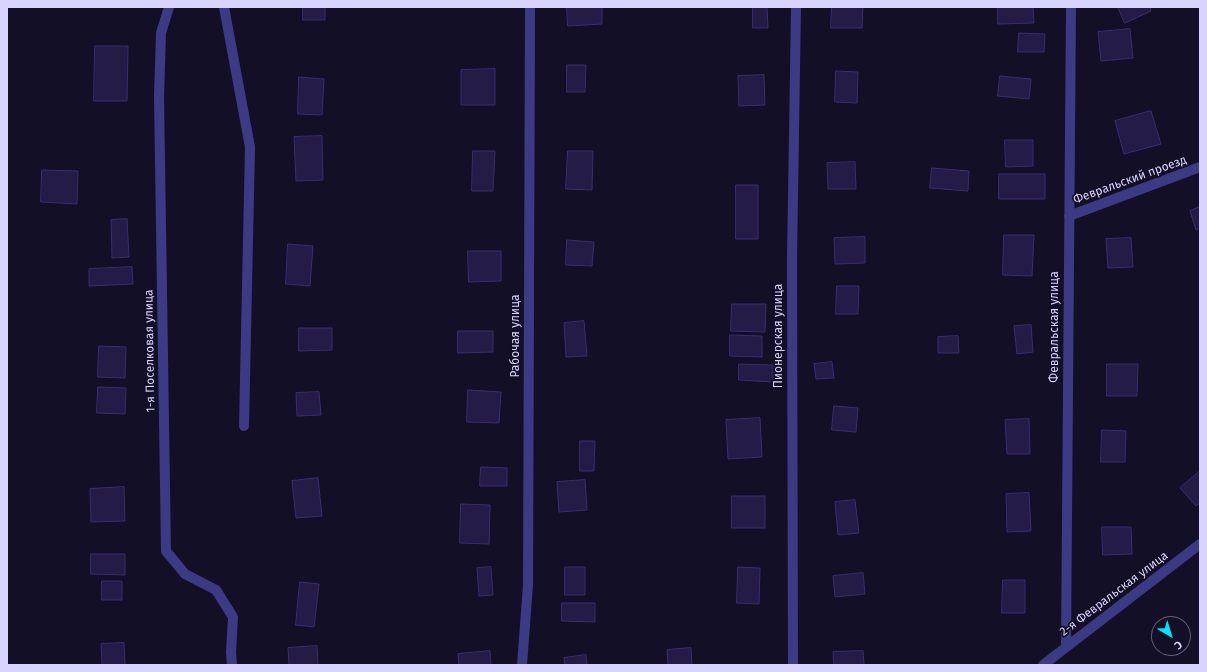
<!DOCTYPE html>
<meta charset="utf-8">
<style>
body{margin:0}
#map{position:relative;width:1207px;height:672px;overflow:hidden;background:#130f26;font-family:"Fira Sans",sans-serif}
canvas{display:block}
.frame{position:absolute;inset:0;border:8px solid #d9d4ff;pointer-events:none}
.north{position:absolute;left:1151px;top:616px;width:40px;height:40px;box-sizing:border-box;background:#130f26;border:1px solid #625e7d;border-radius:50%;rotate:142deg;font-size:11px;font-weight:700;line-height:16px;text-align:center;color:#d9d4ff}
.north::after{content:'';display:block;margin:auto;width:14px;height:18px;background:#00e5ff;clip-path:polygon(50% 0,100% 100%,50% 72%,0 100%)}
</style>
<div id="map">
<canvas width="1207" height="672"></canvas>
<div class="frame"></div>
<div class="north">С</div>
</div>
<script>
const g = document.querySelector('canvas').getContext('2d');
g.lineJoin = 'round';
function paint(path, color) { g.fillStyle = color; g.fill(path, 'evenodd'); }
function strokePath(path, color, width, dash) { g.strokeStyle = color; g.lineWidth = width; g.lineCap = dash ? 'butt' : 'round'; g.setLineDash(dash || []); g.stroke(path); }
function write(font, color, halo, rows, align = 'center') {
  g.font = font + ' "Fira Sans",sans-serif'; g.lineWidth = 3.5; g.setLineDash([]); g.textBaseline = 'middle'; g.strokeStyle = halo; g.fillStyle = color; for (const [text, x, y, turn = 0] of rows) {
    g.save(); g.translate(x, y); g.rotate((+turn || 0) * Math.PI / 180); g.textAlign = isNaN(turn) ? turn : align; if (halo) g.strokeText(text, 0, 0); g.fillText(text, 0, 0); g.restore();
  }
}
const building = new Path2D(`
 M 303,7 L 325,7 L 325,20 L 303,20 Z
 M 567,7 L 602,7 L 602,24 L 568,26 Z
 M 753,7 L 767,7 L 768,28 L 753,28 Z
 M 832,7 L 863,7 L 862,28 L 831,28 Z
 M 998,7 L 1033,7 L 1034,23 L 998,24 Z
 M 1118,7 L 1150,7 L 1151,11 L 1125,23 Z
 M 1130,29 L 1133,58 L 1101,61 L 1098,32 Z
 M 1019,33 L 1045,34 L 1044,52 L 1018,52 Z
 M 95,46 L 128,46 L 127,101 L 94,101 Z
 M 567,65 L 586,65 L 585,92 L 567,92 Z
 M 495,69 L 495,105 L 461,105 L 461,70 Z
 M 836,71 L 858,72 L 857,103 L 835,102 Z
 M 764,75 L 765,105 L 739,106 L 738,76 Z
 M 1000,76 L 1031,79 L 1029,99 L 998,96 Z
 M 299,77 L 324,79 L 322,115 L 298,114 Z
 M 1151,111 L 1161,144 L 1124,154 L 1115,121 Z
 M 322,136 L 323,180 L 296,181 L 294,137 Z
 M 1005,140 L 1033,140 L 1033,166 L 1006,167 Z
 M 473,151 L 495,151 L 493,191 L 472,191 Z
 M 568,151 L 593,151 L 592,190 L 566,189 Z
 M 855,162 L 856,189 L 828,189 L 827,163 Z
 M 932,168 L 969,171 L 968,191 L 930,188 Z
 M 42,170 L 78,171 L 77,204 L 41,202 Z
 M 999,174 L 1045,174 L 1045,199 L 999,199 Z
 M 736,185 L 758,185 L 758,239 L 736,239 Z
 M 1200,207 L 1200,228 L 1196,230 L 1190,211 Z
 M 127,219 L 129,257 L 112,258 L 111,220 Z
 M 1004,235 L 1034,235 L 1032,276 L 1003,275 Z
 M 865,237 L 865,263 L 835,264 L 834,238 Z
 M 1131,238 L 1133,267 L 1108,268 L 1106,239 Z
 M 567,240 L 594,242 L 592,266 L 566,265 Z
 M 288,244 L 313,246 L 310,286 L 286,284 Z
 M 468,251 L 501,251 L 501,281 L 469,282 Z
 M 132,267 L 133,284 L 89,286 L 89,269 Z
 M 837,286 L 859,286 L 858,314 L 836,314 Z
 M 732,304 L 766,304 L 765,332 L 731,331 Z
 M 584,321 L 587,356 L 566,357 L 564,323 Z
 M 1031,325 L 1033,352 L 1017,354 L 1014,326 Z
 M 299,328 L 332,328 L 332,350 L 299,351 Z
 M 458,331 L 493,331 L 493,352 L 458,353 Z
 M 730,335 L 762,336 L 762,357 L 730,356 Z
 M 958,336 L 959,353 L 938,353 L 938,337 Z
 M 99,346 L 126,347 L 125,378 L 98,377 Z
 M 832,362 L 834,378 L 816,379 L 814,364 Z
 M 739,364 L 773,365 L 773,382 L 739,380 Z
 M 1107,364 L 1138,364 L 1137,396 L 1107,396 Z
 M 98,387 L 126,388 L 125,414 L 97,413 Z
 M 468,390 L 501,392 L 499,423 L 467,422 Z
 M 319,392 L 321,415 L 297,416 L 296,393 Z
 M 834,406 L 858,408 L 856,432 L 832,430 Z
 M 760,418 L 762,457 L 728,459 L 726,420 Z
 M 1029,419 L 1030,454 L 1007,454 L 1005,420 Z
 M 1102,430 L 1126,431 L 1125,462 L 1101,462 Z
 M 580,441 L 595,441 L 594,471 L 580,471 Z
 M 481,467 L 507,468 L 507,486 L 480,486 Z
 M 1200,471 L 1200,503 L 1196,506 L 1180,488 Z
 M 318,478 L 322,516 L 296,518 L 292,481 Z
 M 585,480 L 587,510 L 559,512 L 557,482 Z
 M 124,487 L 125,521 L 91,522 L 90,489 Z
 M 1029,493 L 1031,531 L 1007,532 L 1006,494 Z
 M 732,496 L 765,496 L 765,528 L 732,528 Z
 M 855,500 L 859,533 L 838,535 L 835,502 Z
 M 461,504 L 490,505 L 489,544 L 460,543 Z
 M 1102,527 L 1131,527 L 1132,554 L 1103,555 Z
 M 91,554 L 125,554 L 125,575 L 91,574 Z
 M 491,567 L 493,595 L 479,596 L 477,568 Z
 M 565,567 L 585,567 L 585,595 L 565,595 Z
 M 738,567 L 760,568 L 759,604 L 737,603 Z
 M 863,573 L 865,594 L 835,597 L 833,576 Z
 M 1003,580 L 1025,580 L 1025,613 L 1002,613 Z
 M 102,581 L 122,581 L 122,600 L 102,600 Z
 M 300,582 L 319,584 L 314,627 L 296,625 Z
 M 562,603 L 595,603 L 595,622 L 562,621 Z
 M 124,643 L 125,665 L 102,665 L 101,644 Z
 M 317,646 L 318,665 L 289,665 L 288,648 Z
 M 691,648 L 692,665 L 668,665 L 667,650 Z
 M 490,651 L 491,665 L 459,665 L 458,654 Z
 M 863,651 L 864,665 L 834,665 L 833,652 Z
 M 586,655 L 587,665 L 565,665 L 564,658 Z`);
paint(building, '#241b47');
strokePath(building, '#3b2d73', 1);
strokePath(new Path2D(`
 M 169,7 L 161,33 L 159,96 L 166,551 L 185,574 L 216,590 L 233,617 L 231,652 L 232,665
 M 224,7 L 250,147 L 244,426
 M 1069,216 L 1200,167
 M 1066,647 L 1071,7
 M 522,665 L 528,585 L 530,7
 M 793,665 L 792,259 L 796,7
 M 1043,665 L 1200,544`), '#3d3a85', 10);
write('12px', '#d9d4ff', '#130f26', [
 ["Февральский проезд",1130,180,-20],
 ["Февральская улица",1055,327,-90],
 ["Рабочая улица",516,336,-90],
 ["Пионерская улица",779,336,-90],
 ["1-я Поселковая улица",150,351,-91],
 ["2-я Февральская улица",1114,594,-37]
]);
</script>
